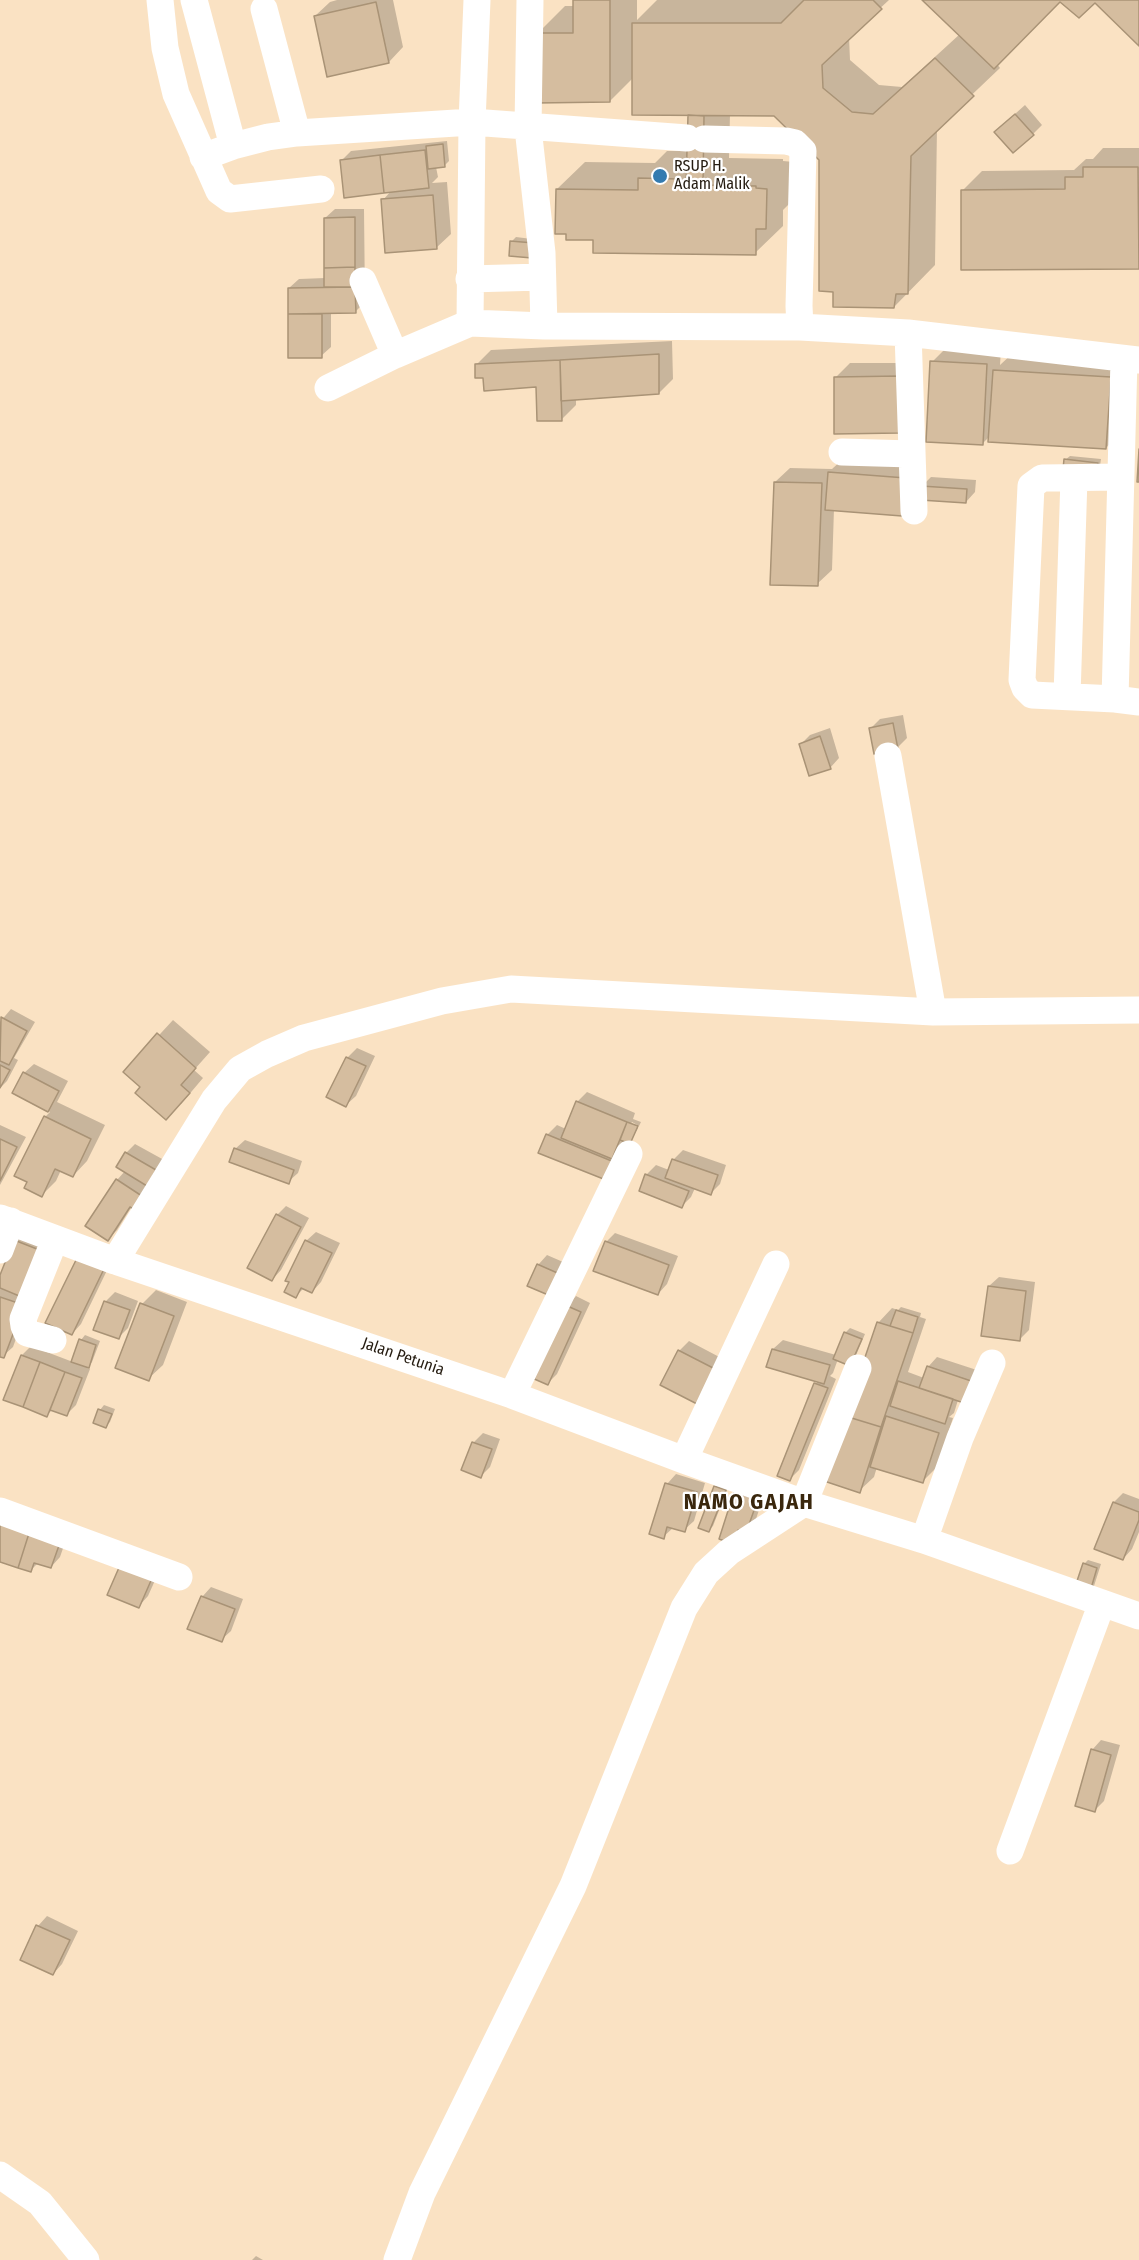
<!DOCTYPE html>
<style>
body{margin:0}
canvas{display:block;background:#fae2c3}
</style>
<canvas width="1139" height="2260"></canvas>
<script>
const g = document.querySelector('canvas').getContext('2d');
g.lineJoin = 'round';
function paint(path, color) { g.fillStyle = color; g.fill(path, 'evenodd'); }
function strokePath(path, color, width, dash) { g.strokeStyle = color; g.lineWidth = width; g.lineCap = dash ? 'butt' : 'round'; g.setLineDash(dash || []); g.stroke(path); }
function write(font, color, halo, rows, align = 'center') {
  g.font = font + ' "Fira Sans Condensed",sans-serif'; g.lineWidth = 4.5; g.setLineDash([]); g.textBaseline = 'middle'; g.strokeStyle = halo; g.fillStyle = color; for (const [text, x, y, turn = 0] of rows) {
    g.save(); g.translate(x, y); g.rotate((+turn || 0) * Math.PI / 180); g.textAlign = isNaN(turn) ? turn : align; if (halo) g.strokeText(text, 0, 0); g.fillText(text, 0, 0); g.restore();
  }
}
paint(new Path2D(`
 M 337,0 L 393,0 L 403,47 L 389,62 L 315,16 L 330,2 Z
 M 575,0 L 637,0 L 637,20 L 657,0 L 889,0 L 849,37 L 850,60 L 879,85 L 902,87 L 960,34 L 925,0 L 1060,0 L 997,64 L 1000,68 L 937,128 L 935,265 L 894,307 L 821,160 L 775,114 L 730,114 L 729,158 L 783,159 L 783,161 L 794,162 L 793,200 L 783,210 L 783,226 L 755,253 L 594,239 L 557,189 L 585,162 L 655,163 L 667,151 L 688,151 L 689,114 L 634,77 L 610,101 L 537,34 L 565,6 L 575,6 Z
 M 1025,105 L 1042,125 L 1033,134 L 1006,122 Z
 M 447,141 L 449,161 L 444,166 L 436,167 L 438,177 L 432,183 L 447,182 L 451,234 L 436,248 L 383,200 L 391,191 L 342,160 L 351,151 Z
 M 1103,148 L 1139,148 L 1139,267 L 963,269 L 963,190 L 982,171 L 1074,170 L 1086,159 L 1093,159 Z
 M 335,209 L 364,209 L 365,302 L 355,312 L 331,312 L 331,347 L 321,356 L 289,357 L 289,288 L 299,279 L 325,278 L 325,218 Z
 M 516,237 L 532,239 L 536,252 L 511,242 Z
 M 672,341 L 673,379 L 659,393 L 576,398 L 576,405 L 562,419 L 537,386 L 476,365 L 491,350 Z
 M 946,348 L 1001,350 L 1000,365 L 1014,352 L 1129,358 L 1125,428 L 1106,448 L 990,436 L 982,444 L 932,362 Z
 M 850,363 L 912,363 L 913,417 L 835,378 Z
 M 1070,456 L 1101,459 L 1100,466 L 1065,460 Z
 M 844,458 L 919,464 L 916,500 L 834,509 L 832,570 L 817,584 L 775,482 L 790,468 L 832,469 Z
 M 931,477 L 976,480 L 975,492 L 966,502 L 922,486 Z
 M 903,715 L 907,738 L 897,748 L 871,728 L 880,719 Z
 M 830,728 L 839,758 L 830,768 L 801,744 L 810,735 Z
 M 11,1009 L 35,1022 L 14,1058 L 18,1060 L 7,1081 L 0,1088 L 0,1022 Z
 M 173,1020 L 210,1052 L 194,1070 L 203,1078 L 181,1104 L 142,1087 L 125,1072 Z
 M 357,1048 L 375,1056 L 356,1096 L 346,1105 L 328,1096 L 347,1058 Z
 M 34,1064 L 68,1081 L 57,1102 L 105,1125 L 87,1161 L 73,1176 L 61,1170 L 56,1181 L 42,1195 L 29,1181 L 45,1117 L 50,1112 L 14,1092 L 24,1073 Z
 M 587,1092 L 635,1113 L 633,1119 L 641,1122 L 639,1126 L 632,1122 L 630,1125 L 638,1128 L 630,1142 L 624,1140 L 615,1169 L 547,1135 L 557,1125 L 566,1129 L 577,1102 Z
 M 0,1125 L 26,1137 L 0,1185 Z
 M 245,1140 L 302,1161 L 298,1173 L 288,1182 L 235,1149 Z
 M 135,1144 L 164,1160 L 156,1190 L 132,1206 L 117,1230 L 108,1239 L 117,1180 L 125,1171 L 126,1153 Z
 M 683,1150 L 726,1165 L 720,1184 L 711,1193 L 695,1188 L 691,1197 L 682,1206 L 641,1190 L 647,1174 L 656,1165 L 669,1170 L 673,1160 Z
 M 286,1206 L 309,1218 L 281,1270 L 272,1280 L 277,1215 Z
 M 25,1232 L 51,1242 L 13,1347 L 3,1356 L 0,1355 L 0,1279 L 16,1241 Z
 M 316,1232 L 340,1243 L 321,1282 L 312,1292 L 304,1288 L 296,1296 L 306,1241 Z
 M 615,1233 L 678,1256 L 667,1284 L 658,1294 L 606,1242 Z
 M 547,1255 L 570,1265 L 562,1286 L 538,1265 Z
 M 79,1257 L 112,1260 L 81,1324 L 72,1334 Z
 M 999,1277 L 1035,1282 L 1029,1330 L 1019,1340 L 989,1286 Z
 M 156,1290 L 187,1302 L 163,1365 L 148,1379 L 142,1304 Z
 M 115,1292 L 138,1301 L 128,1328 L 119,1337 L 105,1302 Z
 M 576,1296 L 590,1303 L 557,1374 L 548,1383 L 567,1306 Z
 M 901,1307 L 921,1313 L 920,1317 L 926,1319 L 908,1372 L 924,1378 L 928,1367 L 937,1357 L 989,1374 L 958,1400 L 954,1413 L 949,1417 L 953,1418 L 937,1467 L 923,1481 L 877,1467 L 874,1477 L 859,1491 L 878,1323 L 892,1308 L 898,1310 Z
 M 850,1328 L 865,1334 L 854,1360 L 838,1359 L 833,1373 L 830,1376 L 836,1379 L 799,1470 L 790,1479 L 816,1384 L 819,1381 L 773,1349 L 783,1340 L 836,1355 L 846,1332 Z
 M 85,1335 L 100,1341 L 92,1362 L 87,1368 L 90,1369 L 76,1405 L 67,1414 L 53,1409 L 47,1415 L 5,1399 L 22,1355 L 31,1346 L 73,1362 L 81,1340 Z
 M 689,1341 L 725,1360 L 708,1394 L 679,1351 Z
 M 104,1405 L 115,1409 L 110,1422 L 106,1426 L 95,1422 L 100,1410 Z
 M 483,1433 L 500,1439 L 490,1467 L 481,1476 L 463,1469 L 474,1442 Z
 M 676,1474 L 705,1483 L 694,1521 L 684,1530 L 673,1528 L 663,1537 L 667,1484 Z
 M 720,1482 L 729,1485 L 713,1526 L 709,1530 L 700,1527 L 716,1486 Z
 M 766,1489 L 755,1522 L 746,1531 L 735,1492 Z
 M 1123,1493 L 1139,1499 L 1139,1532 L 1132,1549 L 1123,1559 L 1114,1502 Z
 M 70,1528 L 60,1557 L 51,1567 L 38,1563 L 30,1571 L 0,1561 Z
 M 1088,1560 L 1101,1564 L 1094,1586 L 1089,1590 L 1084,1564 Z
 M 122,1564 L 161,1567 L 148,1596 L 139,1606 Z
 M 211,1587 L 243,1599 L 231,1631 L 221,1640 L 202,1597 Z
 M 1101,1740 L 1120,1745 L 1104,1801 L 1095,1810 L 1092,1750 Z
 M 47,1916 L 78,1931 L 62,1964 L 53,1974 L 22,1959 L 38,1926 Z
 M 256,2256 L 263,2260 L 252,2260 Z`), '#0003');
const building = new Path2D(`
 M 573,0 L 610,0 L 610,102 L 536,103 L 535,33 L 573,33 Z
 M 804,0 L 873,0 L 882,9 L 822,65 L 823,88 L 852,112 L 873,114 L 935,58 L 974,96 L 911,156 L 908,294 L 896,294 L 894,308 L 833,307 L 833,292 L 819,291 L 819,160 L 774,116 L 632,115 L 632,23 L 781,23 Z
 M 922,0 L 1139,0 L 1139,46 L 1095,3 L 1079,18 L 1060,2 L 994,69 Z
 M 376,2 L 389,63 L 327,77 L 314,16 Z
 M 1015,114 L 1034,135 L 1013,153 L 994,132 Z
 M 688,115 L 704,116 L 703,185 L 756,186 L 756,188 L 767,189 L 766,229 L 756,229 L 756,255 L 593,253 L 593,240 L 566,240 L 566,234 L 555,234 L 556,189 L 638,190 L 638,178 L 678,179 L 677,185 L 686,186 Z
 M 443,144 L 445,167 L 428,169 L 426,146 Z
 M 425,150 L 429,188 L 384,193 L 380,155 Z
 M 380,155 L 384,193 L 344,198 L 340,160 Z
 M 1083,167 L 1138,167 L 1139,269 L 961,270 L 961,190 L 1065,189 L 1065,177 L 1083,177 Z
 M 433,195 L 437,249 L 385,253 L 381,199 Z
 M 355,217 L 355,267 L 324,268 L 324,218 Z
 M 510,241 L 534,243 L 532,258 L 509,256 Z
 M 355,267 L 355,287 L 324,287 L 324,268 Z
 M 355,287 L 356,313 L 288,314 L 288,288 Z
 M 288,314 L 322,314 L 322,358 L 288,358 Z
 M 659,354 L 659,394 L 561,401 L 560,360 Z
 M 560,360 L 562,421 L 537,421 L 536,387 L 484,391 L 483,378 L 475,378 L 475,364 Z
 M 930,361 L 987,364 L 983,445 L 926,442 Z
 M 993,370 L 1111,377 L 1106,449 L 988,442 Z
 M 899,376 L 899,433 L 834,434 L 834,377 Z
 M 1139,449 L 1139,482 L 1137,482 Z
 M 1064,459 L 1098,463 L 1096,472 L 1063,469 Z
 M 828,472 L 906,478 L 902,516 L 825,510 Z
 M 774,482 L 822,483 L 818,586 L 770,585 Z
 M 921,486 L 967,489 L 966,503 L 920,500 Z
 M 893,723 L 898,749 L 874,754 L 869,728 Z
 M 820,736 L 831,769 L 809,776 L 799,744 Z
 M 1,1017 L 27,1031 L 9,1065 L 0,1061 Z
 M 157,1033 L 196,1068 L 181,1085 L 190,1093 L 166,1120 L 135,1093 L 140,1087 L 123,1072 Z
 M 346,1057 L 366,1066 L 346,1107 L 326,1097 Z
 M 0,1065 L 10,1070 L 0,1088 Z
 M 23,1072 L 59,1091 L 48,1112 L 12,1093 Z
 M 576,1101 L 627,1122 L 612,1159 L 561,1138 Z
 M 44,1116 L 91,1139 L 73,1177 L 55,1169 L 42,1197 L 24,1188 L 27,1182 L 14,1176 Z
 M 627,1122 L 638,1126 L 630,1144 L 620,1140 Z
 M 546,1134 L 614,1162 L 606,1180 L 538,1153 Z
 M 0,1139 L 17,1147 L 0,1181 Z
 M 234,1148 L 294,1170 L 289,1184 L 229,1162 Z
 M 125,1152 L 156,1170 L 147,1186 L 116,1167 Z
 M 672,1159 L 718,1175 L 711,1195 L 665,1178 Z
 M 645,1174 L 689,1191 L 682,1208 L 639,1191 Z
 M 116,1179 L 148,1200 L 140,1213 L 130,1207 L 108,1241 L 85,1226 Z
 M 276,1214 L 301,1227 L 272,1281 L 247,1268 Z
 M 14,1240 L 42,1251 L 24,1298 L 0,1288 L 0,1275 Z
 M 305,1240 L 332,1253 L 312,1293 L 301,1288 L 296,1298 L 284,1292 L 289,1282 L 285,1281 Z
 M 605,1241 L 669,1265 L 658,1295 L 593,1271 Z
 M 78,1256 L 104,1269 L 72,1335 L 45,1323 Z
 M 537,1264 L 562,1275 L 553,1297 L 527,1286 Z
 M 988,1286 L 1026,1291 L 1020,1341 L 981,1336 Z
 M 0,1297 L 24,1305 L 4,1358 L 0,1357 Z
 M 104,1301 L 130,1310 L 119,1339 L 93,1330 Z
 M 140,1303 L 174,1316 L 149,1381 L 115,1368 Z
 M 565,1305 L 581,1312 L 548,1385 L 532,1378 Z
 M 896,1310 L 918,1317 L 913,1333 L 890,1326 Z
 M 877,1322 L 913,1333 L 881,1427 L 845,1416 Z
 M 844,1332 L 862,1339 L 850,1366 L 833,1359 Z
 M 79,1339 L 96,1345 L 89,1368 L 71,1362 Z
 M 772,1349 L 830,1365 L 824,1384 L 766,1367 Z
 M 678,1350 L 717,1370 L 699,1405 L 660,1385 Z
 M 21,1355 L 40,1362 L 23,1407 L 3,1400 Z
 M 40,1362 L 65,1372 L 47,1417 L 23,1407 Z
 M 927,1366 L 980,1384 L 973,1406 L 919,1388 Z
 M 65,1372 L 82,1378 L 67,1416 L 50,1410 Z
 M 898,1381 L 953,1399 L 945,1424 L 890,1406 Z
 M 814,1383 L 828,1388 L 790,1481 L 777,1476 Z
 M 98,1409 L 112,1414 L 106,1428 L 93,1423 Z
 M 845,1416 L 881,1427 L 860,1493 L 824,1481 Z
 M 886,1416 L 939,1433 L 923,1483 L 870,1467 Z
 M 472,1442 L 492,1449 L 481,1478 L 461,1470 Z
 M 665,1483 L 697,1492 L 685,1532 L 667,1527 L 664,1539 L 649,1534 Z
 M 714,1486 L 726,1490 L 709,1532 L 698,1528 Z
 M 734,1492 L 758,1499 L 746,1533 L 738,1530 L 733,1544 L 719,1539 Z
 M 1113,1502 L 1139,1512 L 1139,1520 L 1123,1560 L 1094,1549 Z
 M 0,1517 L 31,1527 L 18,1568 L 0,1562 Z
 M 31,1527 L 62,1537 L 51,1568 L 34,1563 L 31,1572 L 18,1568 Z
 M 121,1563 L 153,1576 L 139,1608 L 107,1595 Z
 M 1083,1563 L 1097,1568 L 1090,1592 L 1075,1587 Z
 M 201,1596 L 235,1609 L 222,1642 L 187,1629 Z
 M 1091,1749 L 1111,1755 L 1095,1812 L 1075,1806 Z
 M 36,1925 L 70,1940 L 53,1975 L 20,1960 Z`);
paint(building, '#d5bd9f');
strokePath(building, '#a99376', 1.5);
strokePath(new Path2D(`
 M 160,0 L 165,48 L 176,94 L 219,191 L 230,199 L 321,189
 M 194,0 L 233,146
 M 530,0 L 528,128 L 542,253 L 544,326
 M 264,9 L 297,133
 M 704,139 L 786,141 L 795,143 L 803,151 L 799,306 L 800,327
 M 203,157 L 233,146 L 268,137 L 297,133 L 472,122 L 687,138
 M 469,279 L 542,277
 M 363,281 L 395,355
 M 470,323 L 472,122 L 477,0
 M 908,333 L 914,511
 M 328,388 L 395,355 L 470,323 L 544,326 L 800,327 L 908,333 L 1139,360
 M 842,452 L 912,454
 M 1120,477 L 1042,478 L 1031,486 L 1022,680 L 1025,688 L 1032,695 L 1115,699 L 1124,359
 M 1067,696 L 1074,478
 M 1115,699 L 1139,702
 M 888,756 L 933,1012
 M 0,1218 L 115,1261 L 512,1395 L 684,1460 L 804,1503 L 924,1540 L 1139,1616
 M 0,1250 L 11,1221
 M 115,1261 L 214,1100 L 240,1069 L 267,1054 L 304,1038 L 442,1001 L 511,989 L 933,1012 L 1139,1010
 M 53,1340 L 27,1333 L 24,1326 L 23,1319 L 55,1239
 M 512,1395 L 629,1154
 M 684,1460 L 776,1264
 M 0,1511 L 179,1577
 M 924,1540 L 960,1438 L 992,1363
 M 1010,1851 L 1102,1603
 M 0,2175 L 40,2203 L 86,2260
 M 397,2260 L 422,2193 L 573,1886 L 684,1608 L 706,1573 L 729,1552 L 804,1503 L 858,1368`), '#fff', 27);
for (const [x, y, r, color] of [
 [660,176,8,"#347bb0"]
]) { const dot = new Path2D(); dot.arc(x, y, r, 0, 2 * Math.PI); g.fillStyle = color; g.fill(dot); strokePath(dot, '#fff', 2); }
write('16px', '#251c11', '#fff', [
 ["RSUP H.",674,167],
 ["Adam Malik",674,185]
], 'left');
write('16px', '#251c11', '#fff', [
 ["Jalan Petunia",403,1357,19]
]);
g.letterSpacing = '1.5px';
write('bold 22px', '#3a270d', '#fff', [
 ["NAMO GAJAH",749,1503]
]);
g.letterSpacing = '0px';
</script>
